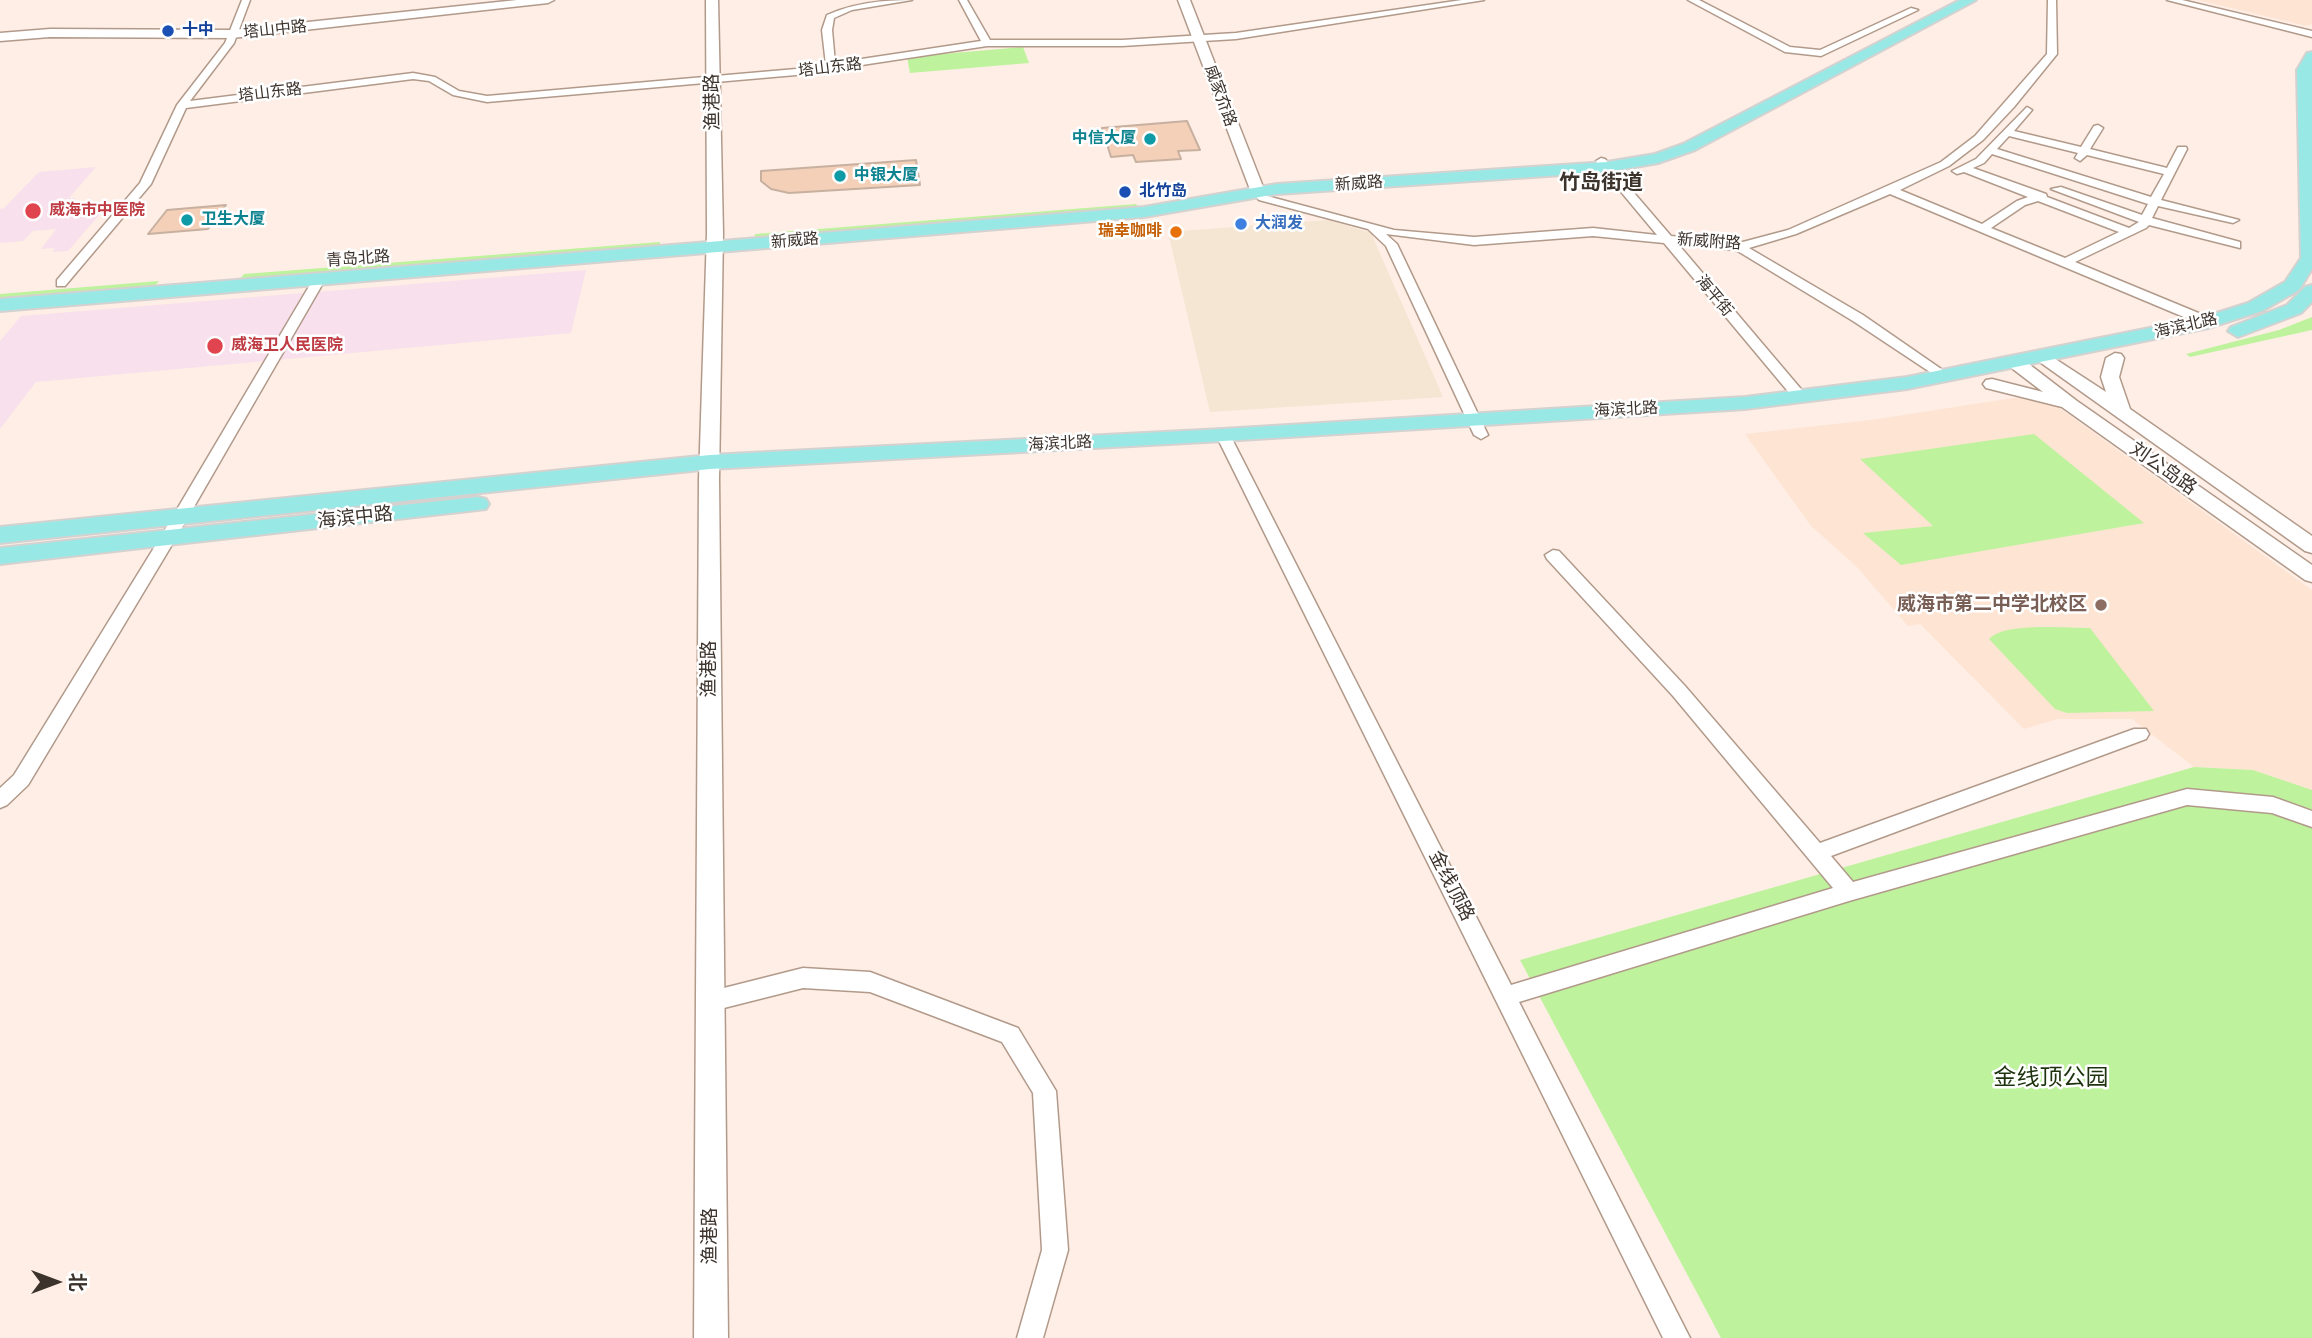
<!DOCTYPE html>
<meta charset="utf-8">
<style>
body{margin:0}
#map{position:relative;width:2312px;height:1338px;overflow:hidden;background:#feeee5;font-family:Arial,"Noto Sans SC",sans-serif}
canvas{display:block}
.north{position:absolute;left:21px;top:1247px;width:70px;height:70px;-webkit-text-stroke:5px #fff;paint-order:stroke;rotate:90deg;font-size:19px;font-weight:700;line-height:28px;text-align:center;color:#3d332d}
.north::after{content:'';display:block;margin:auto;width:24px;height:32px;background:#3d332d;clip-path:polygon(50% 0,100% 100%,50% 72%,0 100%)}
</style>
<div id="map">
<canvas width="2312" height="1338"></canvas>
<div class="north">北</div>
</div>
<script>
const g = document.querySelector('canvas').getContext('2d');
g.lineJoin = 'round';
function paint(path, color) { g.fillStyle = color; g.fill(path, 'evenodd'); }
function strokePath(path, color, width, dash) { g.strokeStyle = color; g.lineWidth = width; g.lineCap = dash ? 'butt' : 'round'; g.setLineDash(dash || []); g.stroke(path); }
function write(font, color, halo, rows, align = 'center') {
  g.font = font + ' Arial,"Noto Sans SC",sans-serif'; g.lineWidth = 5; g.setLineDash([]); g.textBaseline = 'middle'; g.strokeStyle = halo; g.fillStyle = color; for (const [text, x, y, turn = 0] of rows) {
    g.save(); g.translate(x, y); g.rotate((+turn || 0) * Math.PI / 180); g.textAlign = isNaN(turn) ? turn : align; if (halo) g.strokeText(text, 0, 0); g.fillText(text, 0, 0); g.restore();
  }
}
paint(new Path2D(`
 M 1328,220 L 1371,233 L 1443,397 L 1210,412 L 1168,232 Z`), '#f5e5d3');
paint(new Path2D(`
 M 2198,0 L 2312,0 L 2312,24 L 2306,26 Z
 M 2013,398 L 2030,398 L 2058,407 L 2312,590 L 2312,790 L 2253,770 L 2194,767 L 2132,719 L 2058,719 L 2024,729 L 1920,624 L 1908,626 L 1856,566 L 1811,526 L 1745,434 L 1871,420 Z`), '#fee4d3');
paint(new Path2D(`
 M 96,167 L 69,198 L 76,198 L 62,215 L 101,213 L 68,251 L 52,252 L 55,248 L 41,249 L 56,229 L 33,231 L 23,241 L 0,243 L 0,209 L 4,208 L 39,172 Z
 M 586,270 L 571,333 L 36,382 L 0,429 L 0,341 L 21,316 Z`), '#f8e0ec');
paint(new Path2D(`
 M 1023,47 L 1029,63 L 910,73 L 907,57 Z
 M 1136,204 L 1139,208 L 754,238 L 755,234 Z
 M 660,242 L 660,246 L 240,279 L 244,274 Z
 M 159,281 L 155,286 L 0,299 L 0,294 Z
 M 2312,317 L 2312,330 L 2190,357 L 2186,354 L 2279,330 Z
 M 2034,434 L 2144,523 L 1901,565 L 1863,533 L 1933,526 L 1860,459 Z
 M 2090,628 L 2154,711 L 2067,713 L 2055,709 L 1989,639 C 2004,622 2066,628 2090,628 Z
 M 2194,767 L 2253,770 L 2312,790 L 2312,1338 L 1721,1338 L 1520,960 Z`), '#bff29d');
const building = new Path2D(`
 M 1187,121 L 1200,150 L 1178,151 L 1181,159 L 1136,162 L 1133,155 L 1111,157 L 1102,128 Z
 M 916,160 L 920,185 L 789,193 L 771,189 L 761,181 L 761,171 Z
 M 226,205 L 208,229 L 148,234 L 167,210 Z`);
paint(building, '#f4d0b9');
strokePath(building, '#c8b0a0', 2);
const street = new Path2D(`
 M 242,0 L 250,0 L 234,43 L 190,101 L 413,73 L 435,77 L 459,91 L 487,96 L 796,69 L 826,65 L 822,30 L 827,15 C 854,3 882,0 912,0 L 852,10 L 834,18 L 832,30 L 835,63 L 981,41 L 959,0 L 967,0 L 990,40 L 1122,40 L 1236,33 L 1462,0 L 1484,0 L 1236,39 L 1122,46 L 987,46 L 796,75 L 487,102 L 453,95 L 429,81 L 413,79 L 186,108 L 151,184 L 65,286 L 57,286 L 57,280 L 140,183 L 177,105 L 225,43 Z
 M 1688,0 L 1699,0 L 1790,47 L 1820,50 L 1911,8 L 1918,10 L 1821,56 L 1785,52 Z
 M 2048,0 L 2056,0 L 2057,54 L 2014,107 L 1983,140 L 1949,166 L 1900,190 L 1982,224 L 2017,201 L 2028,197 L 1964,172 L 1957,174 L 1952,171 L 1976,159 L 2027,107 L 2032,110 L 2014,131 L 2081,147 L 2094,126 L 2098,125 L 2103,128 L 2090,149 L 2167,168 L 2178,147 L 2186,147 L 2187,149 L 2161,200 L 2239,220 L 2233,223 L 2158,206 L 2152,218 L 2240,242 L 2240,248 L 2149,225 L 2146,228 L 2075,262 L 2213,319 L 2213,325 L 2203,325 L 1890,194 L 1796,234 L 1749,248 L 1863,315 L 1947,373 L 1949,376 L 1942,380 L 1853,321 L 1736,250 L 1678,244 L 1806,395 L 1808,398 L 1801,402 L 1796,401 L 1664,243 L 1593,236 L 1474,245 L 1386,234 L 1397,244 L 1488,435 L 1481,439 L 1474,435 L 1386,246 L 1368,229 L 1259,200 L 1252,192 L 1262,190 L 1267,196 L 1394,230 L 1474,237 L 1593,228 L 1657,235 L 1597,163 L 1596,161 L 1601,158 L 1605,159 L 1671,236 L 1739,243 L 1788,230 L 1941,162 L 1975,136 L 2047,54 ZM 2009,136 L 2078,153 L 2075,158 L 2080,161 L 2087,155 L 2164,174 L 2151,197 L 1997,149 ZM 1992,154 L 2148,204 L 2142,215 L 2061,187 L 2051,189 L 2139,222 L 2129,228 L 2047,197 L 2046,194 L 1973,168 L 1984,163 ZM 2038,201 L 2119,232 L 2065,258 L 1991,228 L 2025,205 Z
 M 2167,0 L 2182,0 L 2312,31 L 2312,37 Z
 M 320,274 L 326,278 L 176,538 L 28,785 L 7,805 L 0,808 L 0,788 L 14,775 L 160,538 L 314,278 Z
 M 1223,431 L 1230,435 L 1511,985 L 1833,888 L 1673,696 L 1547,559 L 1545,555 L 1553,550 L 1559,551 L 1685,686 L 1820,843 L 2134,729 L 2146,729 L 2149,734 L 2146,739 L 1831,856 L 1853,882 L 2187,789 L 2273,797 L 2312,811 L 2312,827 L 2272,813 L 2187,805 L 1849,901 L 1519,1002 L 1690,1338 L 1663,1338 L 1216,435 Z
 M 803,968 L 870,972 L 1018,1028 L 1056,1091 L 1068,1250 L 1043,1338 L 1017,1338 L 1042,1250 L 1033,1093 L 1002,1042 L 870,992 L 803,988 L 712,1011 L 704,1008 L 701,1001 L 704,994 L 712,991 Z`);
const secondary = new Path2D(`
 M 517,0 L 554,0 L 548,3 L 232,38 L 50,37 L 0,41 L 0,33 L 50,29 L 232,30 Z
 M 706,0 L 718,0 L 723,233 L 719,479 L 728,1338 L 694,1338 L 699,479 L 707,233 Z
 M 1178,0 L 1190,0 L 1265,192 L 1263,195 L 1258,196 L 1251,192 Z
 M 2043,351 L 2106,392 L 2101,377 L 2106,358 L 2115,353 L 2121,354 L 2124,358 L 2119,377 L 2130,409 L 2312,536 L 2312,553 L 2305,551 L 2037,360 L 2034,356 L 2037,352 Z
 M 2015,357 L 2021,358 L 2077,401 L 2312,565 L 2312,582 L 2305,580 L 2062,407 L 1986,388 L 1983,384 L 1986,380 L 1992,379 L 2043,392 L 2009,366 L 2006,362 L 2009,358 Z`);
const primary = new Path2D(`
 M 1960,0 L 1976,0 L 1695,150 L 1658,163 L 1607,172 L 1277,194 L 1144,217 L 0,311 L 0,299 L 1144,207 L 1277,184 L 1607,162 L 1655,154 L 1683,144 Z
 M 2312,52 L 2312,269 L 2299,290 L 2262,311 L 2208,328 L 1907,389 L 1745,409 L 1223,441 L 710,469 L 0,543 L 0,527 L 710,455 L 1223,429 L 1745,397 L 1907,377 L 2204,317 L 2248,303 L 2285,282 L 2301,258 L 2297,70 L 2307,53 Z
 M 2312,285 L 2312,302 L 2301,313 L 2238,337 L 2228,331 L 2231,327 L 2287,305 L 2305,287 Z
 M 478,497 L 486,499 L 489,504 L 486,509 L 0,564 L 0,548 Z`);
strokePath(street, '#b29a8b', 3);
strokePath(secondary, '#b29a8b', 3);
strokePath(primary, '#d4d2d1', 4);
paint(street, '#fff');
paint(secondary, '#fff');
paint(primary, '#98e9e5');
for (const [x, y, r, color] of [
 [168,31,7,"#1a4fb4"],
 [1150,139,7,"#0f9aa8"],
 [840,176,7,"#0f9aa8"],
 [1125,192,7,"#1a4fb4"],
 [33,211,9,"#e0444e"],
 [187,220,7,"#0f9aa8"],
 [1241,224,7,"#3f7fe0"],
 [1176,232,7,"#e8710a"],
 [215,346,9,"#e0444e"],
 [2101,605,7,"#8d6e63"]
]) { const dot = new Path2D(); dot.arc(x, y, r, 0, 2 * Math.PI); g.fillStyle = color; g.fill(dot); strokePath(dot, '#fff', 2.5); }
write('16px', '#3d332d', '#fff', [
 ["塔山中路",275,30,-6],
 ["塔山东路",830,68,-7],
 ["塔山东路",270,93,-7],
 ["威家夼路",1220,96,70],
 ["新威路",1359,184,-4],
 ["新威路",795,241,-5],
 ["新威附路",1709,242,4],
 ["青岛北路",358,259,-4],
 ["海平街",1714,296,50],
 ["海滨北路",2186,326,-13],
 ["海滨北路",1626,410,-3],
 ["海滨北路",1060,444,-3]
]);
write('bold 16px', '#164399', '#fff', [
 ["十中",182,31],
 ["北竹岛",1139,192]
], 'left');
write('bold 16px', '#0d838f', '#fff', [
 ["中信大厦",1136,139,"right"],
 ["中银大厦",854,176],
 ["卫生大厦",201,220]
], 'left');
write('bold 16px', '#be3a42', '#fff', [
 ["威海市中医院",49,211],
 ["威海卫人民医院",231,346]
], 'left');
write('bold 16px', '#366cbe', '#fff', [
 ["大润发",1255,224]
], 'left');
write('bold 16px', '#c56008', '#fff', [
 ["瑞幸咖啡",1162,232]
], 'right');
write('19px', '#3d332d', '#fff', [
 ["渔港路",713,102,-91],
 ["刘公岛路",2163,469,35],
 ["海滨中路",355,518,-6],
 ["渔港路",710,669,-90],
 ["金线顶路",1451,886,63],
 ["渔港路",711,1236,-90]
]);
write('bold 19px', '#785e54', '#fff', [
 ["威海市第二中学北校区",2087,605]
], 'right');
write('bold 21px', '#3d332d', '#fff', [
 ["竹岛街道",1601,183]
]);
write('23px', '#1e320e', '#fff', [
 ["金线顶公园",2051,1079]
]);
</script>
